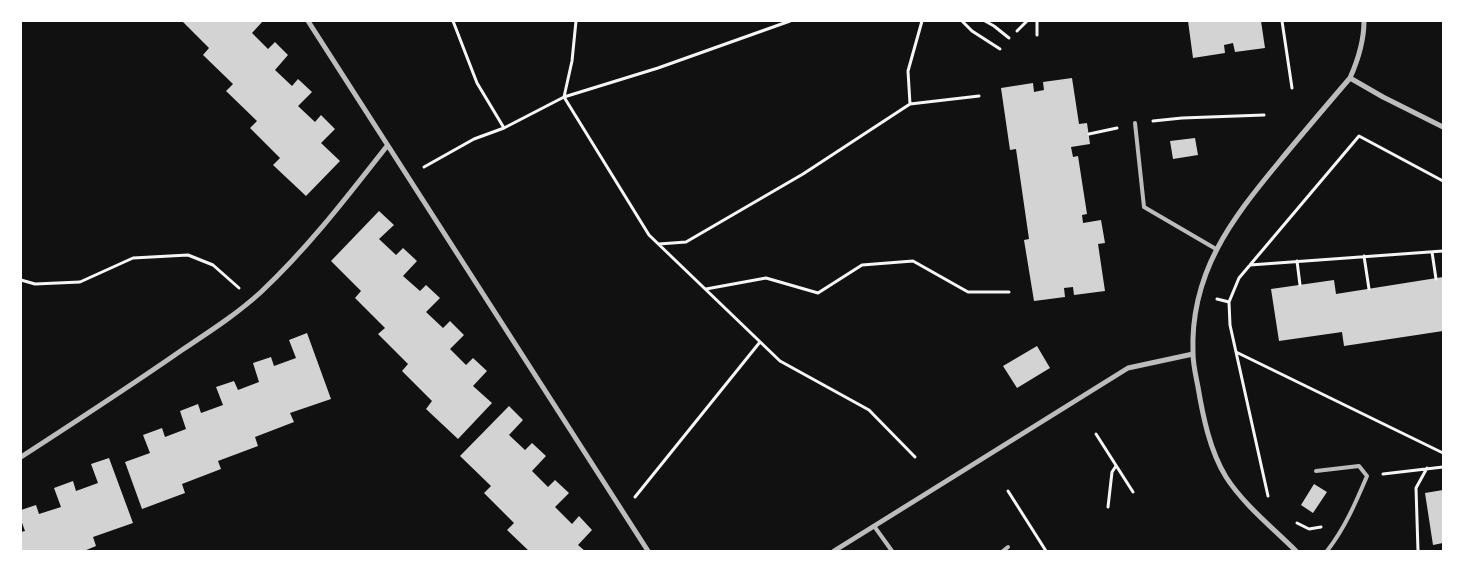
<!DOCTYPE html>
<style>
body{margin:0}
#map{position:relative;width:1464px;height:572px;overflow:hidden;background:#111;font-family:"Varela Round",sans-serif}
canvas{display:block}
.frame{position:absolute;inset:0;border:22px solid #fff;pointer-events:none}
</style>
<div id="map">
<canvas width="1464" height="572"></canvas>
<div class="frame"></div>
</div>
<script>
const g = document.querySelector('canvas').getContext('2d');
g.lineJoin = 'round';
function paint(path, color) { g.fillStyle = color; g.fill(path, 'evenodd'); }
function strokePath(path, color, width, dash) { g.strokeStyle = color; g.lineWidth = width; g.lineCap = dash ? 'butt' : 'round'; g.setLineDash(dash || []); g.stroke(path); }
paint(new Path2D(`
 M 182,21 L 263,21 L 252,33 L 268,49 L 275,42 L 288,55 L 275,70 L 292,86 L 298,79 L 312,92 L 298,106 L 315,122 L 321,115 L 335,129 L 321,143 L 340,161 L 306,196 L 273,165 L 280,158 L 250,128 L 257,121 L 226,91 L 233,84 L 203,55 L 209,48 Z
 M 1188,21 L 1261,21 L 1265,48 L 1235,52 L 1233,43 L 1224,45 L 1225,53 L 1193,58 Z
 M 1072,78 L 1079,124 L 1087,123 L 1090,144 L 1071,147 L 1073,157 L 1078,156 L 1087,214 L 1082,215 L 1083,223 L 1101,220 L 1105,243 L 1098,244 L 1105,291 L 1074,295 L 1073,287 L 1064,288 L 1065,297 L 1034,301 L 1024,240 L 1029,239 L 1016,149 L 1010,150 L 1001,88 L 1033,83 L 1034,92 L 1044,90 L 1043,82 Z
 M 1195,138 L 1198,155 L 1173,159 L 1170,141 Z
 M 379,211 L 394,225 L 379,239 L 396,255 L 403,248 L 417,261 L 403,276 L 420,291 L 426,285 L 440,298 L 426,312 L 443,328 L 450,321 L 464,335 L 450,349 L 466,365 L 473,358 L 487,371 L 473,386 L 492,403 L 458,439 L 426,409 L 432,401 L 402,371 L 408,364 L 378,334 L 385,328 L 355,298 L 361,291 L 331,261 Z
 M 1443,277 L 1443,331 L 1344,346 L 1342,332 L 1279,341 L 1271,289 L 1334,280 L 1336,294 Z
 M 307,333 L 331,399 L 290,413 L 294,422 L 255,437 L 258,446 L 218,461 L 221,469 L 182,484 L 185,493 L 142,509 L 125,462 L 150,453 L 143,435 L 162,428 L 165,437 L 186,429 L 180,411 L 198,404 L 201,413 L 223,405 L 216,387 L 234,381 L 238,390 L 259,382 L 253,363 L 271,357 L 274,366 L 296,358 L 289,340 Z
 M 1037,346 L 1050,368 L 1017,388 L 1003,366 Z
 M 509,406 L 523,420 L 509,435 L 525,450 L 532,443 L 546,456 L 532,471 L 548,487 L 555,480 L 569,493 L 555,507 L 572,524 L 579,516 L 592,530 L 578,545 L 585,551 L 529,551 L 507,530 L 514,523 L 484,493 L 491,486 L 460,456 Z
 M 109,458 L 133,523 L 93,537 L 96,546 L 84,551 L 21,551 L 21,532 L 25,531 L 21,520 L 21,510 L 36,505 L 39,514 L 61,507 L 54,488 L 73,481 L 76,491 L 98,483 L 91,464 Z
 M 1314,484 L 1327,492 L 1313,513 L 1301,505 Z
 M 1443,490 L 1443,543 L 1433,545 L 1425,493 Z`), '#d3d3d3');
strokePath(new Path2D(`
 M 453,21 L 477,83 L 504,128 L 564,97 L 649,235 L 780,361 L 869,410 L 915,457
 M 576,21 L 572,61 L 564,97 L 658,68 L 790,21
 M 962,21 L 972,31 L 1000,49
 M 985,21 L 994,26 L 1009,38
 M 1037,21 L 1037,35
 M 1282,21 L 1292,88
 M 1017,31 L 1027,21
 M 910,104 L 979,96
 M 1153,121 L 1182,118 L 1264,115
 M 1089,134 L 1117,128
 M 424,167 L 474,139 L 504,128
 M 659,244 L 686,242 L 803,174 L 910,104 L 908,71 L 922,21
 M 1432,252 L 1436,279
 M 1364,256 L 1369,289
 M 1297,261 L 1300,285
 M 1250,265 L 1443,251
 M 21,280 L 35,284 L 80,282 L 133,258 L 188,255 L 213,265 L 239,288
 M 706,289 L 766,278 L 818,293 L 862,265 L 913,261 L 968,292 L 1009,292
 M 1217,299 L 1229,302 L 1230,325 L 1268,496
 M 1229,302 L 1239,278 L 1359,136 L 1443,181
 M 1236,352 L 1443,453
 M 1096,434 L 1133,492
 M 1383,474 L 1443,467
 M 1008,491 L 1046,551
 M 635,497 L 760,342
 M 1108,507 L 1112,472 L 1116,466
 M 1297,523 L 1309,529 L 1321,527
 M 1418,551 L 1416,488 L 1427,468`), '#f5f5f5', 3);
strokePath(new Path2D(`
 M 1135,123 L 1144,207 L 1216,249
 M 1316,471 L 1359,466 L 1367,476 C 1356,502 1345,528 1327,551
 M 874,526 L 892,551
 M 1003,551 L 1008,547`), '#bcbcbc', 4);
strokePath(new Path2D(`
 M 308,21 L 648,551
 M 1350,78 L 1383,97 L 1443,127
 M 21,457 C 75,422 129,387 182,350 C 209,332 237,314 261,292 C 308,248 347,197 387,146
 M 834,551 L 1128,368 L 1193,354
 M 1296,551 C 1273,528 1244,505 1226,477 C 1210,451 1203,417 1198,387 C 1196,376 1193,365 1193,353 C 1190,273 1231,220 1279,162 C 1302,134 1326,106 1350,78 C 1358,60 1364,42 1364,21`), '#bcbcbc', 5);
</script>
